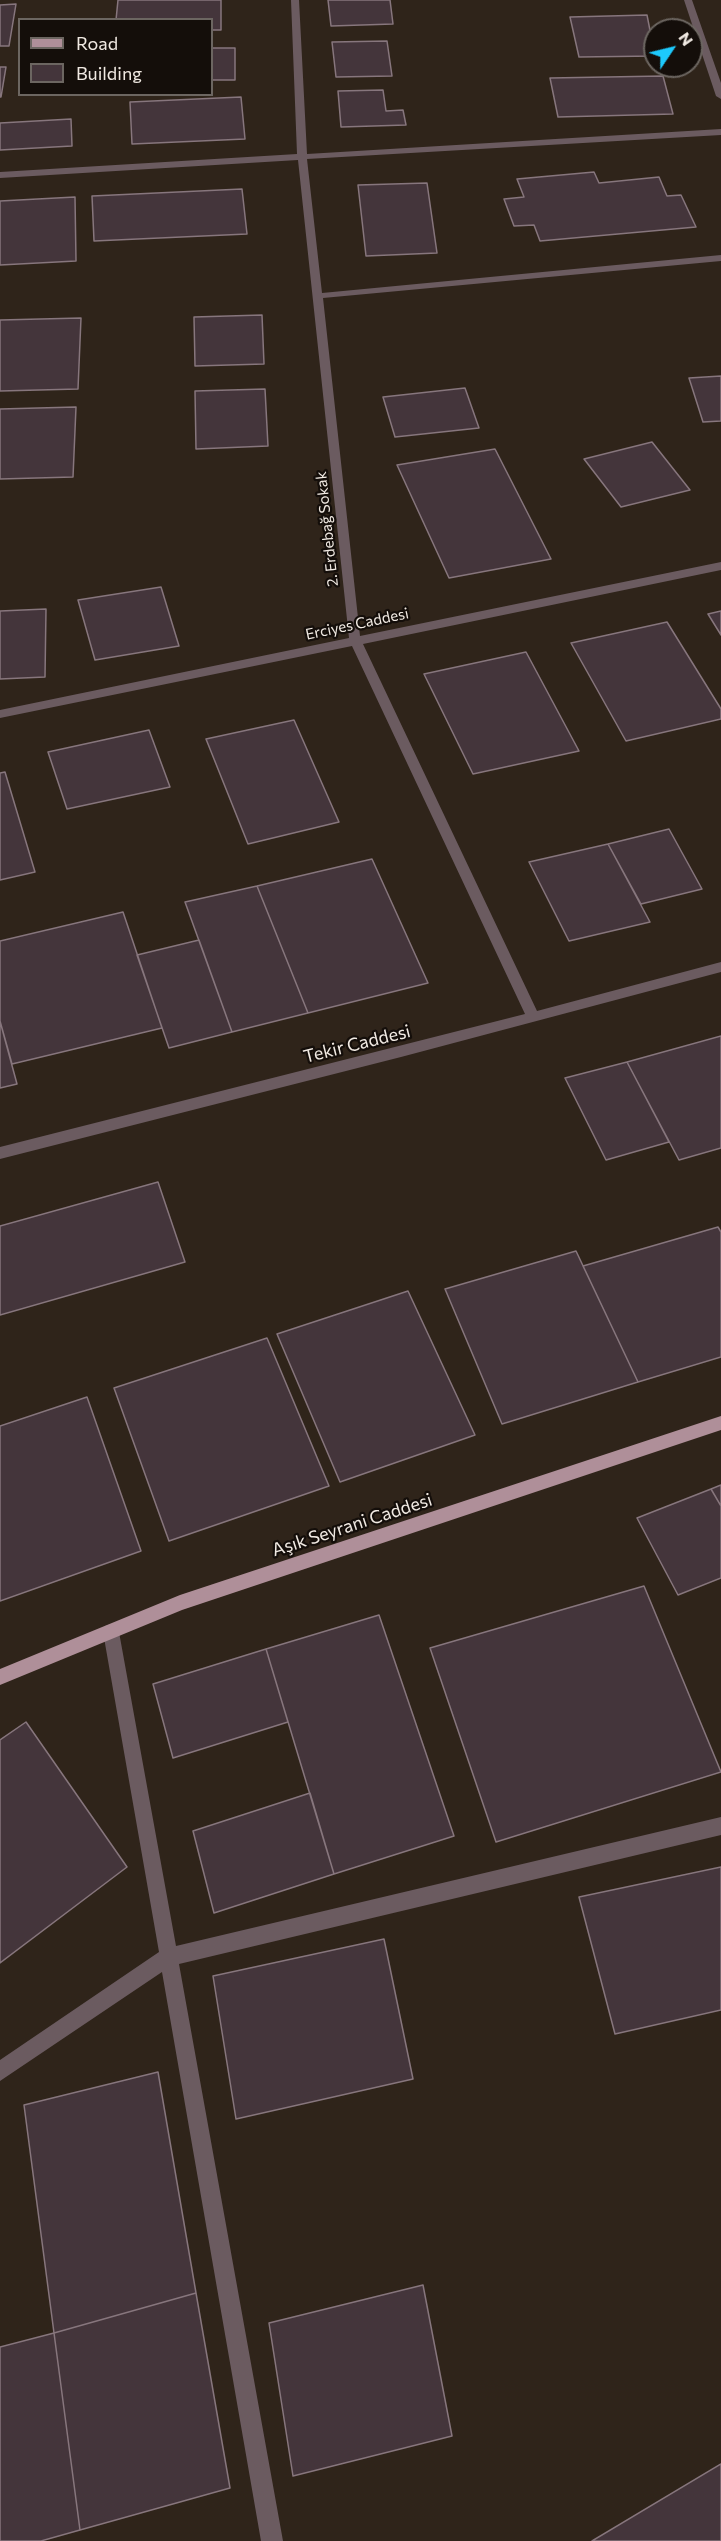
<!DOCTYPE html>
<meta charset="utf-8">
<style>
body{margin:0}
#map{position:relative;width:721px;height:2541px;overflow:hidden;background:#2f241a;font-family:Commissioner,sans-serif}
canvas{display:block}
.legend{position:absolute;left:18px;top:18px;width:195px;height:78px;box-sizing:border-box;background:#140e0a;border:2px solid #6c6661;margin:0;padding:8px 10px;list-style:none;font-size:18px;color:#f1eae3}
.legend li{display:flex;align-items:center;gap:12px;height:30px}
.legend b{width:30px;border:2px solid #6c6661}
.north{position:absolute;left:643px;top:18px;width:60px;height:60px;box-sizing:border-box;background:#140e0a;border:2px solid #6c6661;border-radius:50%;rotate:55deg;font-size:16px;font-weight:700;line-height:24px;text-align:center;color:#f1eae3}
.north::after{content:'';display:block;margin:auto;width:21px;height:27px;background:#1dc9fc;clip-path:polygon(50% 0,100% 100%,50% 72%,0 100%)}
</style>
<div id="map">
<canvas width="721" height="2541"></canvas>
<ul class="legend">
<li><b style="height:8px;background:#af8f99"></b>Road</li>
<li><b style="height:16px;background:#44353b"></b>Building</li>
</ul>
<div class="north">N</div>
</div>
<script>
const g = document.querySelector('canvas').getContext('2d');
g.lineJoin = 'round';
function paint(path, color) { g.fillStyle = color; g.fill(path, 'evenodd'); }
function strokePath(path, color, width, dash) { g.strokeStyle = color; g.lineWidth = width; g.lineCap = dash ? 'butt' : 'round'; g.setLineDash(dash || []); g.stroke(path); }
function write(font, color, halo, rows, align = 'center') {
  g.font = font + ' Commissioner,sans-serif'; g.lineWidth = 4.5; g.setLineDash([]); g.textBaseline = 'middle'; g.strokeStyle = halo; g.fillStyle = color; for (const [text, x, y, turn = 0] of rows) {
    g.save(); g.translate(x, y); g.rotate((+turn || 0) * Math.PI / 180); g.textAlign = isNaN(turn) ? turn : align; if (halo) g.strokeText(text, 0, 0); g.fillText(text, 0, 0); g.restore();
  }
}
const building = new Path2D(`
 M 118,0 L 221,0 L 221,30 L 212,30 L 212,20 L 116,20 Z
 M 328,0 L 390,0 L 393,24 L 331,26 Z
 M 16,4 L 9,46 L 0,46 L 0,5 Z
 M 647,15 L 655,56 L 579,57 L 570,17 Z
 M 387,41 L 392,76 L 336,77 L 332,42 Z
 M 212,48 L 235,48 L 235,80 L 212,80 Z
 M 0,67 L 6,67 L 1,97 L 0,97 Z
 M 663,76 L 673,114 L 558,117 L 550,78 Z
 M 383,90 L 386,111 L 403,110 L 406,125 L 341,127 L 338,91 Z
 M 241,97 L 245,139 L 132,144 L 130,102 Z
 M 71,119 L 72,146 L 0,150 L 0,123 Z
 M 594,172 L 599,183 L 659,177 L 667,196 L 681,195 L 696,227 L 540,241 L 534,225 L 514,226 L 504,199 L 524,197 L 517,179 Z
 M 427,183 L 437,253 L 366,256 L 358,185 Z
 M 242,189 L 247,234 L 94,241 L 92,196 Z
 M 75,197 L 76,261 L 0,265 L 0,201 Z
 M 262,315 L 264,364 L 195,366 L 194,317 Z
 M 81,318 L 78,389 L 0,391 L 0,320 Z
 M 721,376 L 721,421 L 703,422 L 689,378 Z
 M 465,388 L 479,428 L 395,437 L 383,397 Z
 M 265,389 L 268,446 L 196,449 L 195,391 Z
 M 76,407 L 73,477 L 0,479 L 0,409 Z
 M 652,442 L 690,490 L 621,507 L 584,459 Z
 M 495,449 L 551,559 L 449,578 L 397,465 Z
 M 161,587 L 179,646 L 95,660 L 78,600 Z
 M 46,609 L 45,677 L 0,679 L 0,611 Z
 M 721,611 L 721,635 L 708,614 Z
 M 667,622 L 721,709 L 721,719 L 626,741 L 571,643 Z
 M 526,652 L 579,751 L 473,774 L 424,674 Z
 M 294,720 L 339,822 L 248,844 L 206,739 Z
 M 149,730 L 170,787 L 67,809 L 48,752 Z
 M 5,772 L 35,872 L 0,880 L 0,773 Z
 M 669,829 L 702,889 L 641,904 L 608,844 Z
 M 608,844 L 650,922 L 569,941 L 529,862 Z
 M 372,859 L 428,983 L 308,1013 L 257,886 Z
 M 257,886 L 308,1013 L 232,1032 L 185,902 Z
 M 123,912 L 162,1028 L 12,1064 L 0,1021 L 0,941 Z
 M 199,940 L 232,1032 L 169,1048 L 137,955 Z
 M 0,1021 L 17,1084 L 0,1088 Z
 M 721,1036 L 721,1148 L 679,1160 L 627,1062 Z
 M 627,1062 L 669,1142 L 606,1160 L 565,1078 Z
 M 158,1182 L 185,1262 L 0,1315 L 0,1226 Z
 M 718,1227 L 721,1232 L 721,1357 L 638,1382 L 583,1266 Z
 M 576,1251 L 638,1382 L 502,1424 L 445,1289 Z
 M 408,1291 L 475,1435 L 340,1482 L 277,1334 Z
 M 267,1338 L 329,1486 L 169,1541 L 114,1388 Z
 M 87,1397 L 141,1551 L 0,1601 L 0,1426 Z
 M 721,1485 L 721,1506 L 711,1489 Z
 M 711,1489 L 721,1506 L 721,1578 L 678,1595 L 637,1518 Z
 M 644,1586 L 721,1772 L 496,1842 L 430,1648 Z
 M 379,1615 L 454,1836 L 334,1874 L 266,1649 Z
 M 266,1649 L 288,1722 L 173,1758 L 153,1684 Z
 M 26,1722 L 127,1867 L 0,1963 L 0,1740 Z
 M 310,1793 L 334,1874 L 214,1913 L 193,1831 Z
 M 721,1867 L 721,2010 L 615,2034 L 579,1897 Z
 M 384,1939 L 413,2079 L 236,2119 L 213,1976 Z
 M 158,2072 L 196,2293 L 54,2333 L 24,2105 Z
 M 423,2285 L 452,2436 L 293,2476 L 269,2323 Z
 M 196,2293 L 230,2488 L 80,2530 L 54,2333 Z
 M 54,2333 L 80,2530 L 41,2541 L 0,2541 L 0,2347 Z
 M 721,2464 L 721,2541 L 592,2541 Z`);
paint(building, '#44353b');
strokePath(building, '#87767d', 1.5);
paint(new Path2D(`
 M 291,0 L 299,0 L 307,154 L 721,129 L 721,135 L 307,159 L 322,293 L 721,255 L 721,261 L 323,298 L 360,636 L 721,562 L 721,570 L 363,644 L 537,1011 L 721,962 L 721,972 L 401,1057 L 0,1159 L 0,1147 L 525,1014 L 352,646 L 0,718 L 0,710 L 349,638 L 298,160 L 0,178 L 0,172 L 297,154 Z
 M 684,0 L 692,0 L 721,83 L 721,99 L 716,96 Z
 M 111,1624 L 117,1626 L 119,1632 L 176,1946 L 721,1817 L 721,1835 L 179,1964 L 283,2541 L 261,2541 L 162,1972 L 0,2081 L 0,2060 L 159,1952 L 103,1632 L 105,1626 Z`), '#6b5b60');
paint(new Path2D(`
 M 721,1416 L 721,1430 L 182,1610 L 0,1685 L 0,1669 L 180,1595 Z`), '#af8f99');
write('15px', '#f1eae3', '#140e0a', [
 ["2. Erdebağ Sokak",327,529,-96],
 ["Erciyes Caddesi",357,624,-12]
]);
write('18px', '#f1eae3', '#140e0a', [
 ["Tekir Caddesi",357,1044,-14],
 ["Aşık Seyrani Caddesi",352,1525,-18]
]);
</script>
